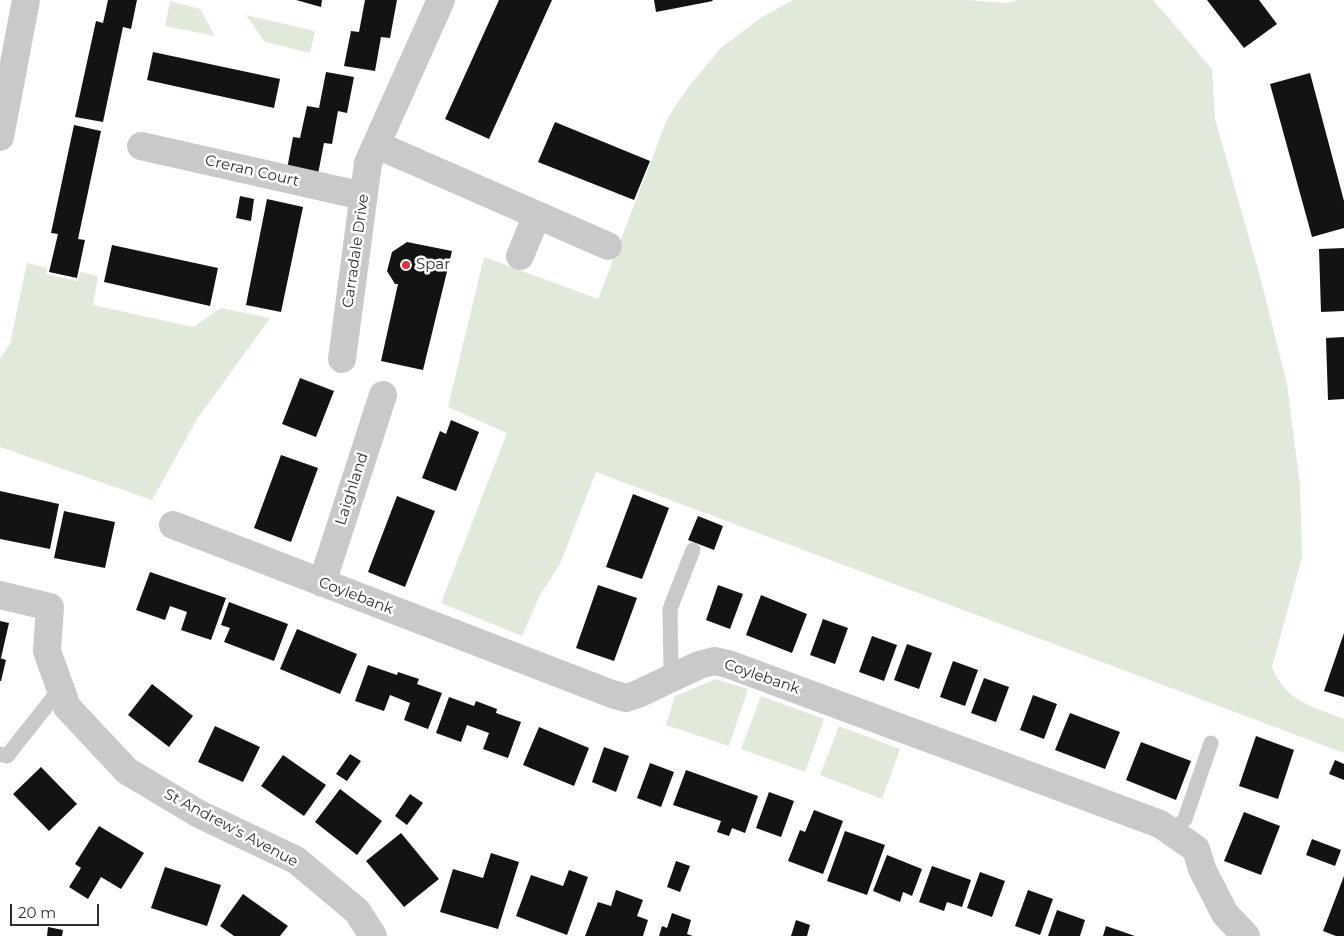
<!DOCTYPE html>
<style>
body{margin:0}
#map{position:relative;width:1344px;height:936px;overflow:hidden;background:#fff;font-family:Montserrat,sans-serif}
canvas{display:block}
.scale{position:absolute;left:10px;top:904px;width:89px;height:22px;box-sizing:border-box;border:2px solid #2c2c2c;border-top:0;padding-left:6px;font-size:15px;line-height:18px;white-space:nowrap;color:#2c2c2c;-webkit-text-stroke:4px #fff;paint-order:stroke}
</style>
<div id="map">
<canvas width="1344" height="936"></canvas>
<div class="scale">20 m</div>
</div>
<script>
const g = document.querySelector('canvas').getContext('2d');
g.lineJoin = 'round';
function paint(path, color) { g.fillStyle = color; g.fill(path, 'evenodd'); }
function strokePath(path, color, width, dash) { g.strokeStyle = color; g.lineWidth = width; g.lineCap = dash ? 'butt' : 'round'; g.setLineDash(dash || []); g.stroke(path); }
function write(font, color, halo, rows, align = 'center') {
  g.font = font + ' Montserrat,sans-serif'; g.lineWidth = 5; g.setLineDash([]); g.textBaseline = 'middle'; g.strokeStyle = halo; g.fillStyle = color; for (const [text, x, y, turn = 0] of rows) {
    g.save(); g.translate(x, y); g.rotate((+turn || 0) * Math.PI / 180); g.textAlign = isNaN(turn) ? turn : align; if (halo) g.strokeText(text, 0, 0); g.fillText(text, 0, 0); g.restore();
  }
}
paint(new Path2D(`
 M 793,0 L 968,0 L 1004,3 L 1019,0 L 1153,0 L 1212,69 L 1215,119 L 1259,273 L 1287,384 L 1300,485 L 1302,557 L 1272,667 C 1286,702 1311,706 1344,719 L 1344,753 L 596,472 L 560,564 L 540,595 L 522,636 L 441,603 L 507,433 L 448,407 L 484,257 L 598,299 L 668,117 L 689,86 L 722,47 L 762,17 Z
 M 170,1 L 200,9 L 215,36 L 165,26 Z
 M 246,15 L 315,31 L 310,53 L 265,42 Z
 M 27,263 L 47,268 L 46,274 L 78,281 L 80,272 L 98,276 L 93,305 L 193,327 L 221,308 L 270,318 L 197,419 L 152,500 L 0,447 L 0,358 L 10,344 Z
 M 716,679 L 748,689 L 729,746 L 666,725 L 675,696 Z
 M 761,696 L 824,719 L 805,772 L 741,749 Z
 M 839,726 L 900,749 L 882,799 L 820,775 Z`), '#e1e9da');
paint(new Path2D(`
 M 108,0 L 137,0 L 131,29 L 123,27 L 103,122 L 75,117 L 96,21 L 103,23 Z
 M 296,0 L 322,0 L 321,7 Z
 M 365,0 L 397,0 L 390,38 L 381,37 L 375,71 L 344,66 L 351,31 L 359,32 Z
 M 499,0 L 552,0 L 489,139 L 445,119 Z
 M 654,0 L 712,0 L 713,1 L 656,12 Z
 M 1207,0 L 1259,0 L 1277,24 L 1244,48 Z
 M 153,52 L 280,79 L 274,108 L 147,80 Z
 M 326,72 L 354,77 L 347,113 L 338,111 L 332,144 L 324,143 L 318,174 L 287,169 L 293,137 L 300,138 L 307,106 L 319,108 Z
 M 1310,73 L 1344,201 L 1344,228 L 1312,237 L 1270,84 Z
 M 555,122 L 650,161 L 634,200 L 538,162 Z
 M 74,125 L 101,131 L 78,239 L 85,240 L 77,278 L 49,272 L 58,234 L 51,233 Z
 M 240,196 L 254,199 L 251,221 L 236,218 Z
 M 267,199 L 303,207 L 281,312 L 246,305 Z
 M 407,242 L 452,251 L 423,370 L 381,361 L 398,284 L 395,284 L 387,271 L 392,252 Z
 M 112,245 L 218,268 L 210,306 L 104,282 Z
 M 1344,248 L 1344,311 L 1321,312 L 1319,249 Z
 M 1344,337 L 1344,399 L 1328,400 L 1326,338 Z
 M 300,378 L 334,391 L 316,437 L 282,424 Z
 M 451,420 L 479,432 L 456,491 L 422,478 L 440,431 L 446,434 Z
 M 281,455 L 318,468 L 291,542 L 254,528 Z
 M 0,491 L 59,504 L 50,549 L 0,539 Z
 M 633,494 L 669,508 L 642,579 L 606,567 Z
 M 397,496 L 435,511 L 405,587 L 368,572 Z
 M 64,511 L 115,522 L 105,568 L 54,558 Z
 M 698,516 L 723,526 L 714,550 L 688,540 Z
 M 150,572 L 226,598 L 211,640 L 181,630 L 187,612 L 170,606 L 165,620 L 136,610 Z
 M 598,585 L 637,598 L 614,661 L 576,648 Z
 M 718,585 L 743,594 L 730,629 L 706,620 Z
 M 761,595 L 807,614 L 792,653 L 746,635 Z
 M 229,602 L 288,624 L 274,661 L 224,642 L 230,628 L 221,625 Z
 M 823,619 L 848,628 L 835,664 L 810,655 Z
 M 0,621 L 9,623 L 1,658 L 0,658 Z
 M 297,629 L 357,654 L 340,694 L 280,669 Z
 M 1344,633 L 1344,697 L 1324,691 Z
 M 872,636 L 897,645 L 884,681 L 859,672 Z
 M 907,644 L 932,653 L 919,689 L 894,680 Z
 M 0,658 L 6,660 L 1,681 L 0,681 Z
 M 953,661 L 978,670 L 965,706 L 940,697 Z
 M 368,665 L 397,675 L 398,672 L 419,679 L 417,684 L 442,693 L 428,729 L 404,720 L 410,703 L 390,695 L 384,711 L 355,701 Z
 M 984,678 L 1009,687 L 996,722 L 971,713 Z
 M 152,684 L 193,716 L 169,747 L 128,715 Z
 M 1033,695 L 1057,704 L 1044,739 L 1020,730 Z
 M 449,697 L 474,706 L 476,701 L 497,709 L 496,713 L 521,722 L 508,758 L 483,749 L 489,733 L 467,725 L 461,742 L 436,733 Z
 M 1070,713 L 1120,732 L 1105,769 L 1055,750 Z
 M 215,726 L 260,747 L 243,782 L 198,762 Z
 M 539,727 L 589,748 L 574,786 L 523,765 Z
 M 1256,736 L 1294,750 L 1278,799 L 1239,786 Z
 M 1141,742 L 1191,761 L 1176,800 L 1126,780 Z
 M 604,747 L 629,756 L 616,792 L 592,782 Z
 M 350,754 L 361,761 L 347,781 L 336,774 Z
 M 283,755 L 326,785 L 304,816 L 261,786 Z
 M 1335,760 L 1344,764 L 1344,780 L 1329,774 Z
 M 650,763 L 674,772 L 661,807 L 637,798 Z
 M 41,767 L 77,804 L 49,831 L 13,794 Z
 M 686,770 L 758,796 L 745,833 L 732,828 L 729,836 L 717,832 L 721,821 L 673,805 Z
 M 340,789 L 382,821 L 357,855 L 315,822 Z
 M 769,792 L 794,801 L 781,837 L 756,828 Z
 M 410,794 L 423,803 L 407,825 L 395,816 Z
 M 814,810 L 843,821 L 823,874 L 788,861 L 800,830 L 805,832 Z
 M 1244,812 L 1280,826 L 1261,875 L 1224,861 Z
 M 99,826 L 144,853 L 121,889 L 101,877 L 88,899 L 69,887 L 81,868 L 75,864 Z
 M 845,831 L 885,845 L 867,895 L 827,881 Z
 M 401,833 L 439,879 L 404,907 L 366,861 Z
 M 1312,839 L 1341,850 L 1335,866 L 1306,855 Z
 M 491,853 L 519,862 L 498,929 L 440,912 L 453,869 L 483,878 Z
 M 887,855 L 922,869 L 912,896 L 903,892 L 900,902 L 873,891 Z
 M 676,861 L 690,866 L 680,892 L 667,887 Z
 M 932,866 L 971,880 L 962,907 L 947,902 L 944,911 L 919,902 Z
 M 165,867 L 221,885 L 207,926 L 151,908 Z
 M 569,870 L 588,877 L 567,935 L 516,916 L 531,875 L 563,886 Z
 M 980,872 L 1005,881 L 992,917 L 967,908 Z
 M 1344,876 L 1344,936 L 1336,936 L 1323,931 Z
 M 616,890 L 643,900 L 637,916 L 648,920 L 643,936 L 585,936 L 598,902 L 611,906 Z
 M 1028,890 L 1053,899 L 1040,935 L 1015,926 Z
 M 243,894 L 288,926 L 280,936 L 234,936 L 220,926 Z
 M 1057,910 L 1085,920 L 1080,936 L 1048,936 Z
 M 672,913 L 691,920 L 687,934 L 693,936 L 659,936 L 662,926 L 667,928 Z
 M 796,920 L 810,925 L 807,936 L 791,936 Z
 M 1106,926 L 1135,936 L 1103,936 Z
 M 48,927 L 63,930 L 62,936 L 47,936 Z`), '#131313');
strokePath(new Path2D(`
 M 675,677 L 671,667 L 670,609 L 693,550
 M 0,754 L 7,756 L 60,689
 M 1173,832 L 1185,819 L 1211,743`), '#c9c9c9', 15);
strokePath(new Path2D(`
 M 377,145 L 608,246
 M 141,146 L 363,196
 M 520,256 L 537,215
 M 342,359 L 368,163 L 441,0
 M 173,525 L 612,694 L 626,698 L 638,694 L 699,665 L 714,661 L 728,664 L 1160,824 L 1196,849 L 1202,869 L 1225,914 L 1246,936
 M 322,583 L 383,395
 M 0,595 L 50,607 L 47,651 L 67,707 L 127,771 L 199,814 L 296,860 L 357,911 L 373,936`), '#c9c9c9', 28);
strokePath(new Path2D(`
 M 0,137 L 26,0`), '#c9c9c9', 28);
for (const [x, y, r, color] of [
 [406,265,5,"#dc353a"]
]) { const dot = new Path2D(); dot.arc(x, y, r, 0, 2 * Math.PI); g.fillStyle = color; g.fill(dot); strokePath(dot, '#fff', 2); }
write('15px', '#2c2c2c', '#fff', [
 ["Creran Court",252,171,13],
 ["Carradale Drive",356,251,-82],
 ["Laighland",352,489,-72],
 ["Coylebank",356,596,21],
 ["Coylebank",762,677,19],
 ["St Andrew's Avenue",231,828,28]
]);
write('15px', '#2c2c2c', '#fff', [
 ["Spar",416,265]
], 'left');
</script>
